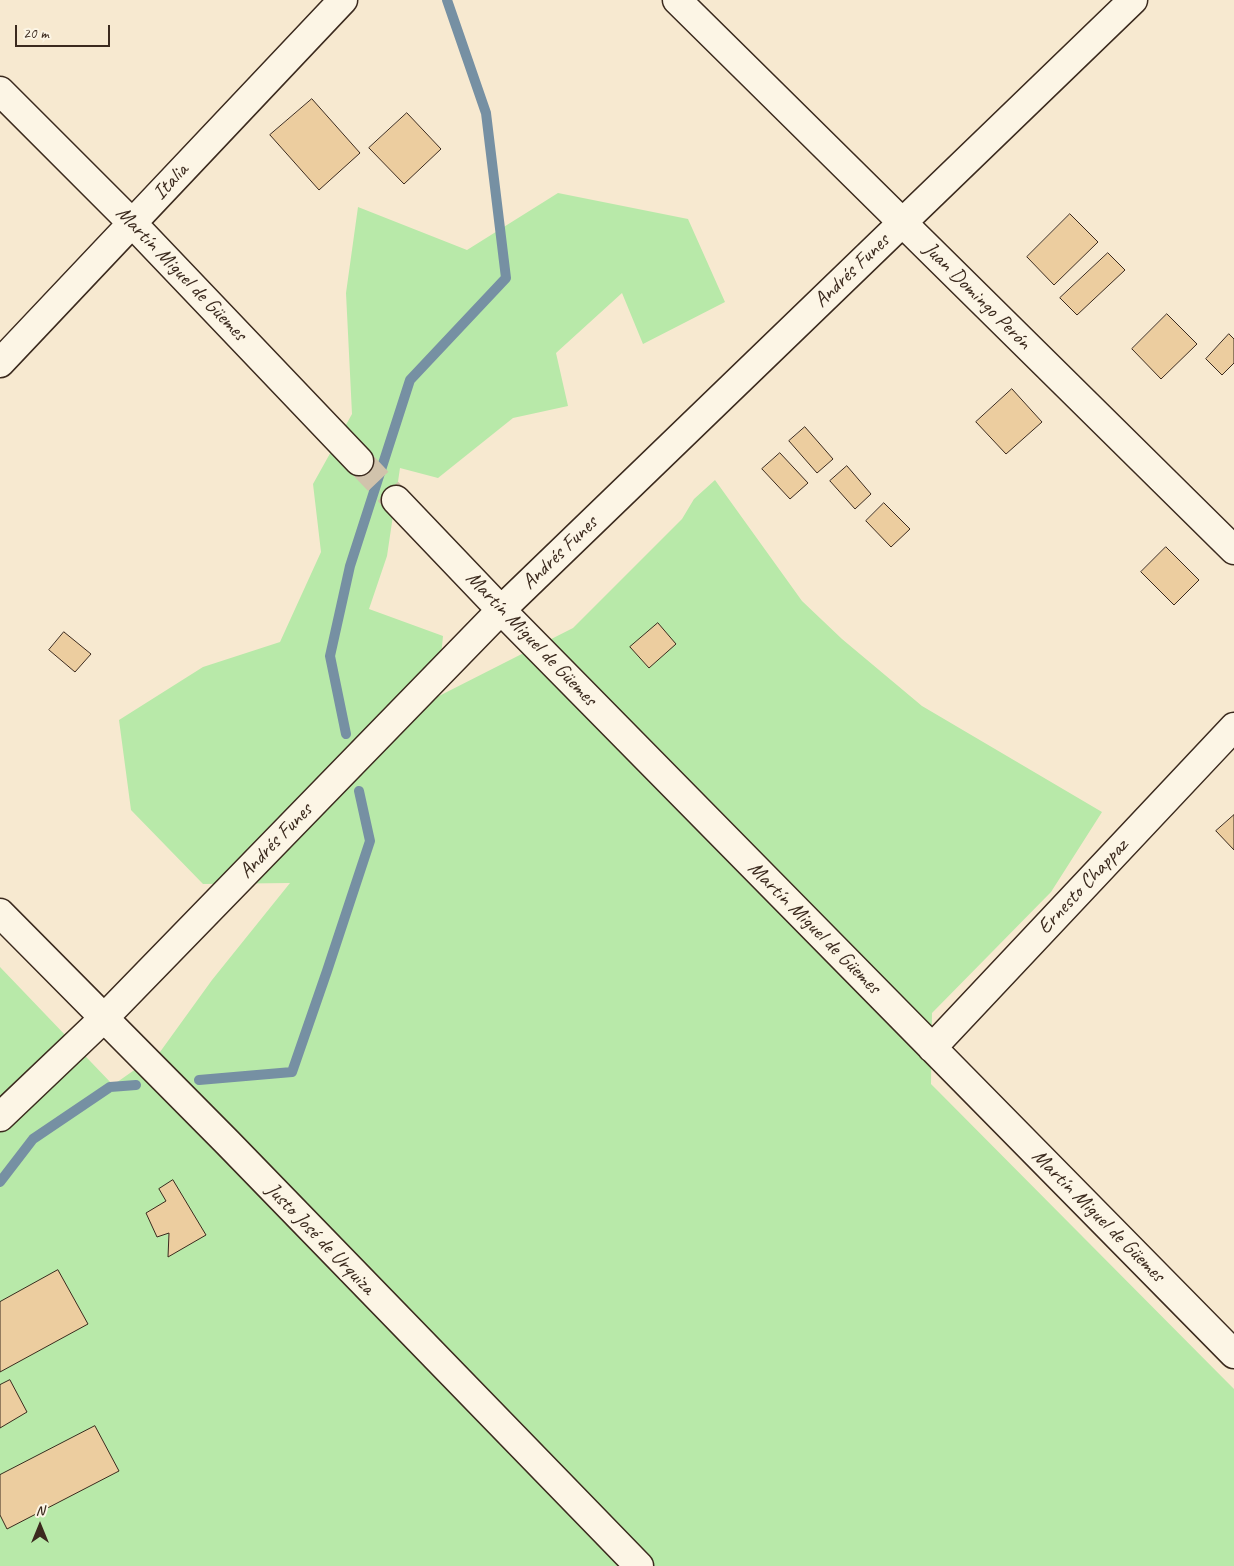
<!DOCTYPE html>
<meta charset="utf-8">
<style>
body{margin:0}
#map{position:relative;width:1234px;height:1566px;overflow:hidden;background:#f7e9d0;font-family:Caveat,sans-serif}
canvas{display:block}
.north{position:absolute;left:15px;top:1501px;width:50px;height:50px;-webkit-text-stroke:4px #fcf5e5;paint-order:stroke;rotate:0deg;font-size:14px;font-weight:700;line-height:20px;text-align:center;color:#3b2a1e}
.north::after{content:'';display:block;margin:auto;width:18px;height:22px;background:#3b2a1e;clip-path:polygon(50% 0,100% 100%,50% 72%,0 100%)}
.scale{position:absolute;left:15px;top:25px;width:95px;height:22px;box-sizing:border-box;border:2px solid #3b2a1e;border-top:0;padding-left:6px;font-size:15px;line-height:18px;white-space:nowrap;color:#3b2a1e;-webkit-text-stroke:4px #fcf5e5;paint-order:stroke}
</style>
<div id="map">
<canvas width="1234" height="1566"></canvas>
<div class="north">N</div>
<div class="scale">20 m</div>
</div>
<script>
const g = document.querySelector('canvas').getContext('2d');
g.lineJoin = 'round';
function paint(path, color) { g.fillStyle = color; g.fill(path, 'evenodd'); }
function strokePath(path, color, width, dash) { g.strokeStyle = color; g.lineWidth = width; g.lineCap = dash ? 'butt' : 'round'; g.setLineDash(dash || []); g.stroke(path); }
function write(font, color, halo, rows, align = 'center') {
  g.font = font + ' Caveat,sans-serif'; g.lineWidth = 5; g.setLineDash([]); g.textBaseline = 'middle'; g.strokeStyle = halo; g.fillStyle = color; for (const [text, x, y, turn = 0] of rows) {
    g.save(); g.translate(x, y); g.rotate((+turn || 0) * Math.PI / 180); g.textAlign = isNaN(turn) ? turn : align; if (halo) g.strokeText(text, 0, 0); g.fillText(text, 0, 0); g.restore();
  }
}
paint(new Path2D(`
 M 558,193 L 688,219 L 725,302 L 643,344 L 622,293 L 556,353 L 568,406 L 513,418 L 438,478 L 400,468 L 387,556 L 369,609 L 443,636 L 437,697 L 573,628 L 682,519 L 694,499 L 715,480 L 802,601 L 842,639 L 922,706 L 1102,812 L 1051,892 L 932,1013 L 931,1084 L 1234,1389 L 1234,1566 L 0,1566 L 0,967 L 113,1085 L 160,1052 L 212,980 L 290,883 L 203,884 L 131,810 L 119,720 L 203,667 L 280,642 L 321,552 L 313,484 L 352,414 L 346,293 L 358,207 L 467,250 Z`), '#b8e9a9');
strokePath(new Path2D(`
 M 346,734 L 330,656 L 350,566 L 410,380 L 506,278 L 486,113 L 447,0
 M 199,1080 L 292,1072 L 327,971 L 370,841 L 359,791
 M 0,1182 L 33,1139 L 110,1087 L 136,1085`), '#7690a3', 10);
const building = new Path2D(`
 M 312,99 L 360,153 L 319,190 L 270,135 Z
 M 407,113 L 441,149 L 404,184 L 369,148 Z
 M 1070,214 L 1098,242 L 1054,285 L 1027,257 Z
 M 1108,253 L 1125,270 L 1077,315 L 1060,298 Z
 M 1167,314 L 1197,344 L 1161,379 L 1132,349 Z
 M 1229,334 L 1234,339 L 1234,363 L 1222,375 L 1206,359 Z
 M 1012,389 L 1042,422 L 1006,454 L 976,422 Z
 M 805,427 L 833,459 L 817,473 L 789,441 Z
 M 780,453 L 808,483 L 790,499 L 762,469 Z
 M 847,466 L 871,494 L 855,509 L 830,481 Z
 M 884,503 L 910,529 L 891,547 L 866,521 Z
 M 1166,547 L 1199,580 L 1174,605 L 1141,572 Z
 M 658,623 L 676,644 L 649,668 L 630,647 Z
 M 64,632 L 91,654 L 75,672 L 49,650 Z
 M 1234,815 L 1234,850 L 1216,831 Z
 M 173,1180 L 206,1235 L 168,1257 L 169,1233 L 157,1237 L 146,1213 L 166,1201 L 159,1189 Z
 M 58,1270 L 88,1324 L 0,1372 L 0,1302 Z
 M 10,1380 L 27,1412 L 0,1428 L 0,1385 Z
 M 95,1426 L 119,1471 L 7,1529 L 0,1515 L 0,1475 Z`);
paint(building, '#eccd9f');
strokePath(building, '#3b2a1e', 1);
strokePath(new Path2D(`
 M 359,461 L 396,500`), '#d1c3ac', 28, [28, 14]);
const street = new Path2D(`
 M 677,0 L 1234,550
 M 0,91 L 132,223 L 359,461
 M 0,363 L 343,0
 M 396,500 L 501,610 L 1234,1354
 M 0,913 L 228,1143 L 639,1566
 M 932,1048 L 1234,727
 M 0,1117 L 104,1018 L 501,610 L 1133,0`);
strokePath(street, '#3b2a1e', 31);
strokePath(street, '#fcf5e5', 28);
write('21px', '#3b2a1e', '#fcf5e5', [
 ["Italia",171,182,-47],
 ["Andrés Funes",852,271,-44],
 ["Martín Miguel de Güemes",181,274,46],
 ["Juan Domingo Perón",977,296,45],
 ["Andrés Funes",560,553,-44],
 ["Martín Miguel de Güemes",531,639,46],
 ["Andrés Funes",276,841,-46],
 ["Ernesto Chappaz",1083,887,-47],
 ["Martín Miguel de Güemes",814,928,45],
 ["Martín Miguel de Güemes",1098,1216,45],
 ["Justo José de Urquiza",320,1239,46]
]);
</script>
